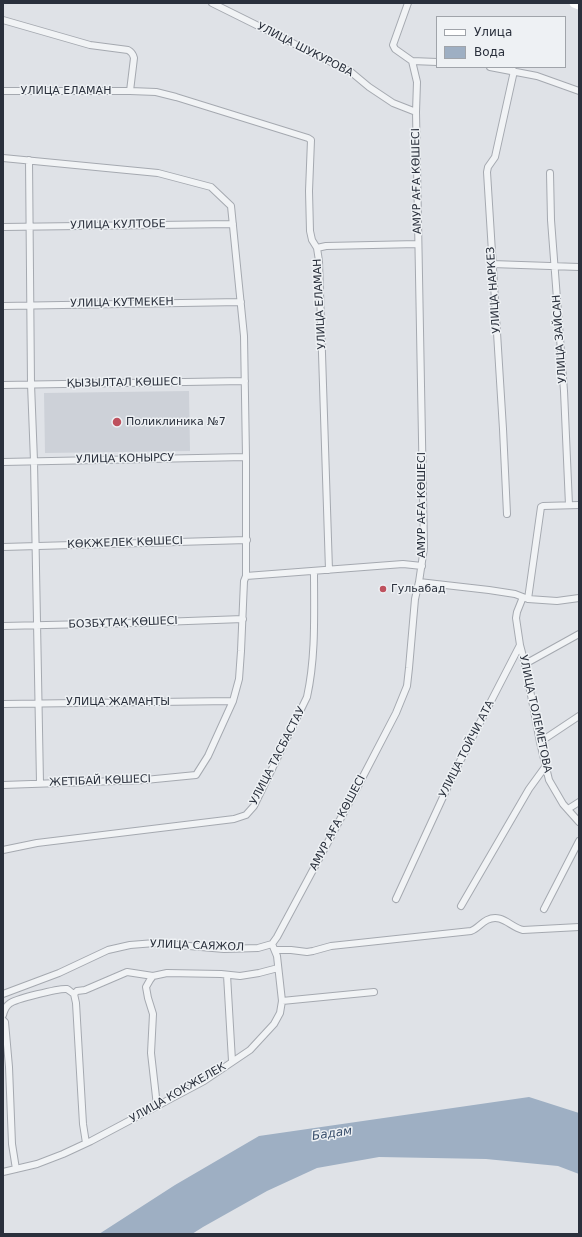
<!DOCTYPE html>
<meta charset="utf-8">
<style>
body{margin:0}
#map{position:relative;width:582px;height:1237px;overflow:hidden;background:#dfe2e7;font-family:"DejaVu Sans",sans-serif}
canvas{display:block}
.frame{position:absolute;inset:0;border:4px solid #2a303c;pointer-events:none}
.legend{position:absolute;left:436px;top:16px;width:130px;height:52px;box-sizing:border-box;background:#eef1f4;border:1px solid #a0a4aa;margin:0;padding:5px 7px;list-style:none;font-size:12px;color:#2a303c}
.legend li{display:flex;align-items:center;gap:8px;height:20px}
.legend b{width:20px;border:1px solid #a0a4aa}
</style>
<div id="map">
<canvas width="582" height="1237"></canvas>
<div class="frame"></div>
<ul class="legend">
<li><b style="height:5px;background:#fff"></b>Улица</li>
<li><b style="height:11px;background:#9eafc3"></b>Вода</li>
</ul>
</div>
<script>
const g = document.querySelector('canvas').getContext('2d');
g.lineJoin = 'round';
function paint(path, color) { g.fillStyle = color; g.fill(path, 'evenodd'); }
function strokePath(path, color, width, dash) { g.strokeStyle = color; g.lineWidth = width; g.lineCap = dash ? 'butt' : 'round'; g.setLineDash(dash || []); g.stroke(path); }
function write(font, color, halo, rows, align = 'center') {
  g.font = font + ' "DejaVu Sans",sans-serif'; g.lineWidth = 3; g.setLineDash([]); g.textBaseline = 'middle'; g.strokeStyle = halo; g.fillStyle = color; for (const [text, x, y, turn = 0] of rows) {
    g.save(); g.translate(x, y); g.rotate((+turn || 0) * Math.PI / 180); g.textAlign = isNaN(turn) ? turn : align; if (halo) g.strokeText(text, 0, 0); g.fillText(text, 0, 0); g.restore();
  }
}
paint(new Path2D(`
 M 189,391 L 190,451 L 45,453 L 44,393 Z`), '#cdd1d8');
paint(new Path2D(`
 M 529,1097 L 579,1113 L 579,1174 L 558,1166 L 486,1159 L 379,1157 L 317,1168 L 267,1191 L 203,1227 L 192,1234 L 99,1234 L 175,1185 L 259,1136 Z`), '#9eafc3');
const street = new Path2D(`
 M 212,3 L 351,72 L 369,87 L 393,103 L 416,112 L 417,82 L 412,61 L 395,49 L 393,45 L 408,3
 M 3,20 L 90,45 L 128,50 C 132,52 133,54 134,58 L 130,91
 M 412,61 L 437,62
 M 490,67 L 537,76 L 579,91
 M 3,91 L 130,91 L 156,92 L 176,97 L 308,138 L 311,140 L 309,191 L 310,231 L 312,240 L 317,248 L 319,261 L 329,570
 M 3,158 L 158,173 L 211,187 L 231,206 L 244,336 L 246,457 L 246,576 L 244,581 L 241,651 L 239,679 L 233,701 L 208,756 L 196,775 L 145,780 L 3,785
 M 29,160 L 31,384 L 34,461 L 40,783
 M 550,173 L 551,220 L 564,391 L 569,505
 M 3,227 L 233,224
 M 317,248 L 326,246 L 418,244
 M 492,264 L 579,267
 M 3,306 L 241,302
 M 3,385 L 245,381
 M 3,462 L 246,457
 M 507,514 L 503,429 L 487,172 L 488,167 L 495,157 L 514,71
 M 3,547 L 247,540
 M 246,576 L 403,564 L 422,566
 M 419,582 L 489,590 L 515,594 L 528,599 L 557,601 L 579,598
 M 528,599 L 541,507 L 543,506 L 579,505
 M 3,626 L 133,623 L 243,619
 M 520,645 L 525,664 L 540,742 L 549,780 L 563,804 L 579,822
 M 525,664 L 579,634
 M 3,704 L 233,701
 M 540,742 L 579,716
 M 568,809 L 579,802
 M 3,850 L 37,843 L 234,819 L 246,815 L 254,806 L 307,697 C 316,656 314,614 314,571
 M 396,899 L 455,771 L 520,645 L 516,618 L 517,612 L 523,597
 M 461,906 L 529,789 L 545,767
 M 544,909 L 579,841
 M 275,950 L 291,950 L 307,952 L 313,951 L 331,946 L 471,931 C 477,929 481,923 487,920 C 502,913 510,927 523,930 L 579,927
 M 227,975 L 232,1061
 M 3,994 L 59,973 L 108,950 L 130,945 L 155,943 L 224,949 L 258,948 L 272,944 L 277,937 L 357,788 L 396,713 L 407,686 L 409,668 L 415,599 L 419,582 L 424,548 L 416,112
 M 74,994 L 76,1003 L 83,1124 L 86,1143
 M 74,994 L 77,991 L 85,990 L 127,972 L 153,976
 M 282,1001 L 374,992
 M 3,1015 C 4,1011 5,1007 9,1004 C 14,999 60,988 67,989 C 69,990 72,993 74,994
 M 3,1020 L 5,1022 L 9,1067 L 12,1144 L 16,1169
 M 157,1106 L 151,1053 L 153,1014 L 148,998 L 146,987 L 150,980 L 153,976 L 167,973 L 221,974 L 240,976 L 259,973 L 278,968
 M 3,1172 L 37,1164 L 63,1154 L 91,1141 L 204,1081 L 250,1050 L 274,1024 L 280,1013 L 282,1001 L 277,956 L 272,944`);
strokePath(street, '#a5a9b0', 8);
strokePath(street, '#f1f3f5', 6);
strokePath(new Path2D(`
 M 574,3 L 579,5`), '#fff', 9);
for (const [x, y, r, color] of [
 [117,422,5,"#be515e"],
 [383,589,4,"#be515e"]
]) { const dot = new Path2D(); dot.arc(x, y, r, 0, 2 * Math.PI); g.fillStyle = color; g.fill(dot); strokePath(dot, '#eef1f4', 1.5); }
write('11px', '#2a303c', '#eef1f4', [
 ["УЛИЦА ШУКУРОВА",305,50,27],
 ["УЛИЦА ЕЛАМАН",66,91],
 ["АМУР АҒА КӨШЕСІ",417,181,-91],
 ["УЛИЦА КУЛТОБЕ",118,225,-1],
 ["УЛИЦА НАРКЕЗ",494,290,-94],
 ["УЛИЦА КУТМЕКЕН",122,303,-1],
 ["УЛИЦА ЕЛАМАН",320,304,-93],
 ["УЛИЦА ЗАЙСАН",560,339,-94],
 ["ҚЫЗЫЛТАЛ КӨШЕСІ",124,383,-1],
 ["УЛИЦА КОНЫРСУ",125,459,-1],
 ["АМУР АҒА КӨШЕСІ",422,505,-90],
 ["КӨКЖЕЛЕК КӨШЕСІ",125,543,-2],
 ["БОЗБҰТАҚ КӨШЕСІ",123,623,-2],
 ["УЛИЦА ЖАМАНТЫ",118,702],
 ["УЛИЦА ТОЛЕМЕТОВА",535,714,78],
 ["УЛИЦА ТОЙЧИ АТА",467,749,-63],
 ["УЛИЦА ТАСБАСТАУ",278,756,-63],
 ["ЖЕТІБАЙ КӨШЕСІ",100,781,-2],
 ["АМУР АҒА КӨШЕСІ",338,823,-62],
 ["УЛИЦА САЯЖОЛ",197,946,2],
 ["УЛИЦА КОКЖЕЛЕК",178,1093,-30]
]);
write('11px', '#2a303c', '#eef1f4', [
 ["Поликлиника №7",126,422],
 ["Гульабад",391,589]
], 'left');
write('italic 12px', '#384e6b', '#eef1f4', [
 ["Бадам",332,1134,-8]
]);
</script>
